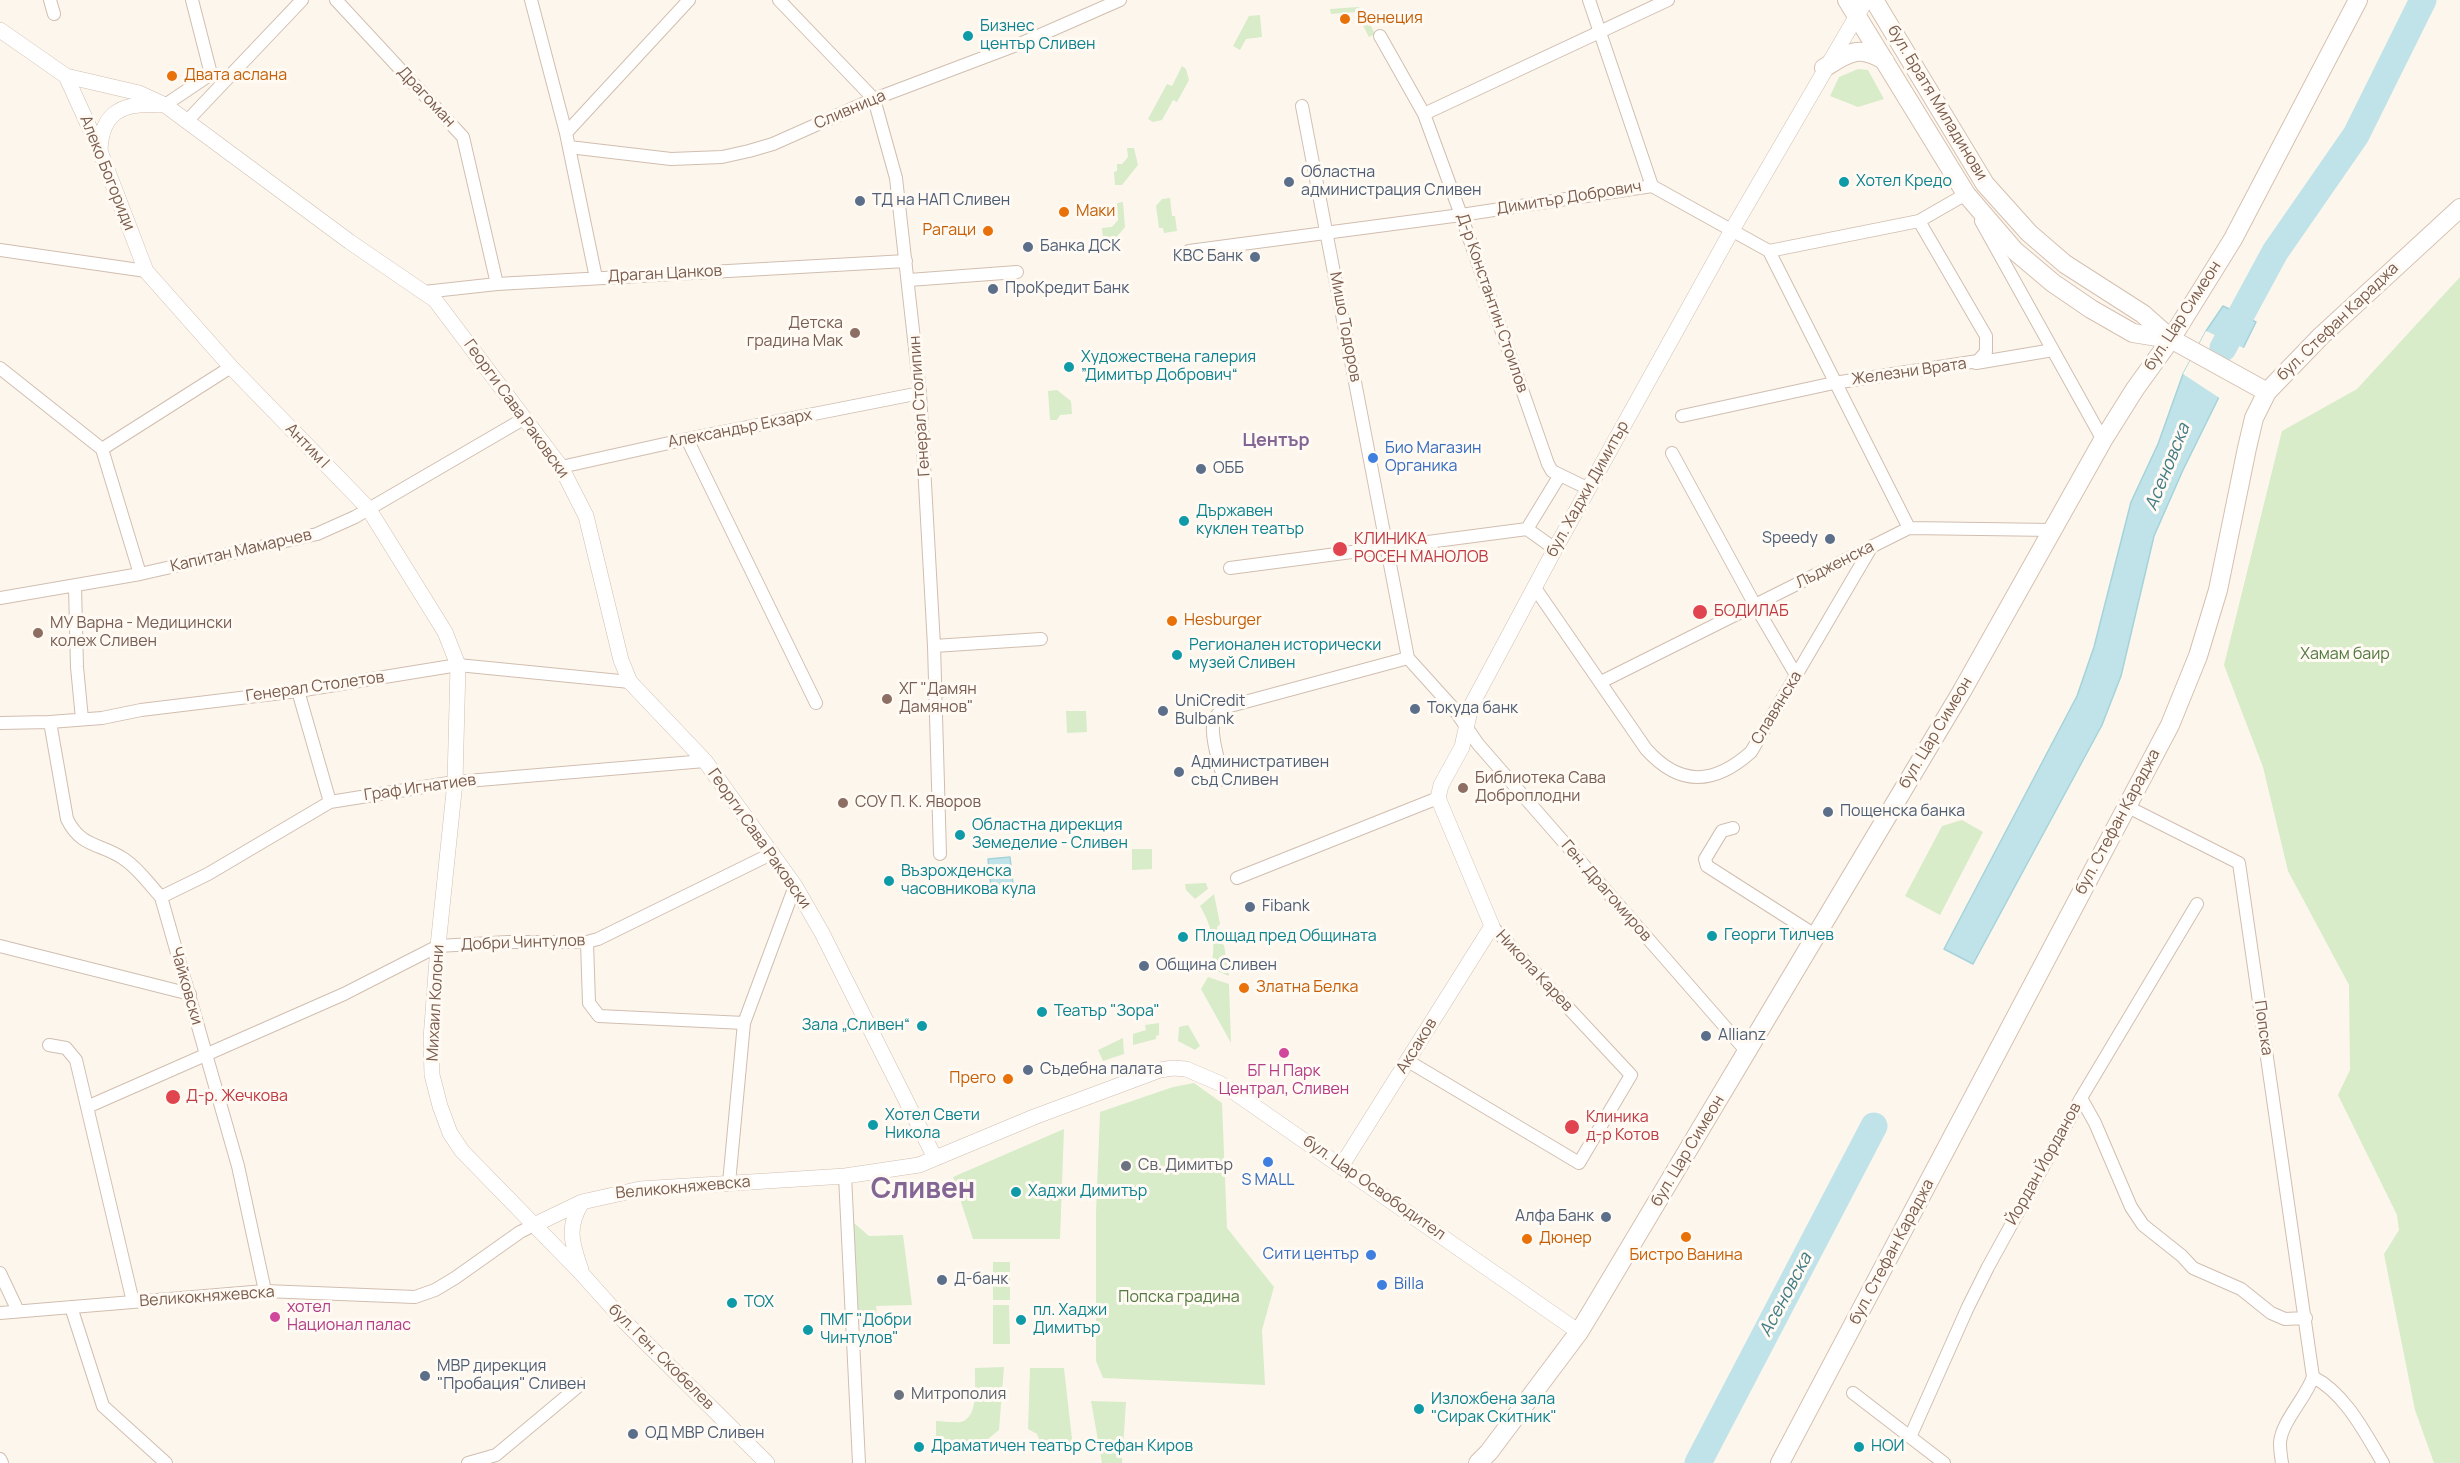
<!DOCTYPE html>
<meta charset="utf-8">
<style>
body{margin:0}
canvas{display:block;background:#fdf6ec}
</style>
<canvas width="2460" height="1463"></canvas>
<script>
const g = document.querySelector('canvas').getContext('2d');
g.lineJoin = 'round';
function paint(path, color) { g.fillStyle = color; g.fill(path, 'evenodd'); }
function strokePath(path, color, width, dash) { g.strokeStyle = color; g.lineWidth = width; g.lineCap = dash ? 'butt' : 'round'; g.setLineDash(dash || []); g.stroke(path); }
function write(font, color, halo, rows, align = 'center') {
  g.font = font + ' Manrope,sans-serif'; g.lineWidth = 6; g.setLineDash([]); g.textBaseline = 'middle'; g.strokeStyle = halo; g.fillStyle = color; for (const [text, x, y, turn = 0] of rows) {
    g.save(); g.translate(x, y); g.rotate((+turn || 0) * Math.PI / 180); g.textAlign = isNaN(turn) ? turn : align; if (halo) g.strokeText(text, 0, 0); g.fillText(text, 0, 0); g.restore();
  }
}
paint(new Path2D(`
 M 1358,7 L 1363,10 L 1375,34 L 1369,37 L 1356,12 L 1331,14 L 1330,9 Z
 M 1260,15 L 1262,37 L 1246,39 L 1240,50 L 1233,46 L 1249,16 Z
 M 1182,66 L 1186,69 L 1189,80 L 1177,102 L 1173,100 L 1162,120 L 1153,122 L 1148,119 L 1167,84 L 1172,86 Z
 M 1858,69 L 1868,70 L 1884,99 L 1858,107 L 1830,96 L 1839,77 Z
 M 1127,148 L 1134,148 L 1138,165 L 1122,185 L 1115,185 L 1114,172 L 1117,171 L 1117,164 L 1122,164 L 1128,157 Z
 M 1170,198 L 1172,216 L 1175,216 L 1177,231 L 1164,233 L 1163,228 L 1159,228 L 1156,206 L 1162,199 Z
 M 1123,202 L 1125,227 L 1115,239 L 1103,239 L 1102,228 L 1112,227 L 1118,220 L 1117,203 Z
 M 2460,277 L 2460,1463 L 2434,1463 L 2415,1410 L 2384,1254 L 2399,1230 L 2397,1215 L 2338,1095 L 2350,1070 L 2349,985 L 2288,871 L 2263,767 L 2224,665 L 2282,431 L 2357,389 Z
 M 1057,390 L 1071,401 L 1072,414 L 1060,415 L 1057,420 L 1050,420 L 1048,391 Z
 M 1066,711 L 1086,711 L 1087,732 L 1067,733 Z
 M 1962,820 L 1983,832 L 1940,915 L 1905,896 L 1942,826 Z
 M 1132,849 L 1152,849 L 1152,869 L 1132,870 Z
 M 1206,883 L 1208,889 L 1195,899 L 1186,890 L 1185,884 Z
 M 1214,894 L 1220,924 L 1217,927 L 1219,943 L 1224,945 L 1229,976 L 1210,968 C 1218,946 1211,925 1200,906 Z
 M 1208,977 L 1229,984 L 1231,1043 L 1201,989 Z
 M 1159,1023 L 1159,1035 L 1156,1036 L 1156,1039 L 1133,1045 L 1133,1034 L 1146,1030 L 1145,1025 Z
 M 1188,1025 L 1200,1046 L 1195,1050 L 1178,1041 L 1179,1027 Z
 M 1123,1038 L 1124,1054 L 1103,1061 L 1098,1050 Z
 M 1194,1083 L 1222,1103 L 1227,1228 L 1274,1287 L 1262,1330 L 1265,1385 L 1103,1378 L 1096,1361 L 1096,1213 L 1100,1112 L 1173,1087 Z
 M 1064,1129 L 1060,1239 L 973,1239 L 953,1177 Z
 M 847,1217 L 869,1236 L 903,1235 L 912,1305 L 876,1306 L 877,1316 L 852,1316 Z
 M 993,1262 L 1010,1262 L 1010,1300 L 993,1300 Z
 M 993,1305 L 1009,1305 L 1010,1344 L 993,1344 Z
 M 1004,1367 L 999,1430 L 982,1444 L 954,1444 L 951,1441 L 936,1441 L 936,1421 C 944,1421 954,1423 961,1422 C 980,1417 974,1382 975,1368 Z
 M 1030,1368 L 1064,1368 L 1073,1448 L 1041,1444 L 1037,1434 L 1028,1429 Z
 M 1091,1401 L 1126,1402 L 1122,1463 L 1102,1463 Z`), '#d8ecc9');
const water = new Path2D(`
 M 2223,306 L 2256,322 L 2183,470 L 2154,536 L 2121,676 L 2102,725 L 1973,964 L 1944,949 L 2077,696 L 2094,647 L 2131,502 L 2158,444 L 2183,374 L 2206,331 Z
 M 1010,857 L 1013,884 L 991,887 L 988,859 Z`);
paint(water, '#bfe3e8');
strokePath(water, '#a5d3da', 1.5);
paint(new Path2D(`
 M 2206,331 L 2246,349 L 2221,399 L 2183,374 Z`), '#fdf6ec');
strokePath(new Path2D(`
 M 2223,348 L 2275,252 L 2356,135 L 2423,0
 M 1698,1463 L 1874,1126`), '#bfe3e8', 27);
const minor = new Path2D(`
 M 50,0 L 54,14
 M 192,0 L 211,74 L 226,79
 M 336,0 L 463,137 L 497,284
 M 531,0 L 566,133 L 596,278
 M 779,0 L 874,99 L 896,178 L 920,393 L 934,646 L 940,854
 M 1589,0 L 1652,186
 M 1380,36 L 1424,114 L 1461,215 L 1548,464 L 1552,471 L 1587,488
 M 165,105 L 211,74
 M 1302,106 L 1408,658
 M 1424,114 L 1668,0
 M 188,120 L 302,0
 M 566,133 L 689,0
 M 569,147 L 671,159 L 722,157 L 749,151 L 773,144 L 874,99 L 1022,43 L 1120,0
 M 1981,221 L 2103,440
 M 0,250 L 146,271
 M 1189,251 L 1461,215 L 1652,186 L 1769,251 L 1909,528
 M 1769,251 L 1919,221 L 1966,194 L 1970,200
 M 909,280 L 1017,272
 M 424,292 L 497,284 L 906,261
 M 1976,363 L 2053,350
 M 0,368 L 102,449
 M 1682,416 L 1834,383 L 1978,361 L 1986,352 L 1986,336 L 1919,221
 M 687,439 L 816,703
 M 1672,453 L 1755,605 L 1796,675
 M 561,467 L 687,439 L 920,393
 M 1555,549 L 1527,529 L 1560,475
 M 1230,568 L 1527,529
 M 140,574 L 102,449 L 231,367
 M 75,586 L 77,667 L 82,719
 M 1535,588 L 1646,749 C 1680,787 1714,785 1751,752 L 1872,546
 M 0,598 L 140,574 L 317,534 L 355,517 L 525,418
 M 934,646 L 1041,639
 M 1408,658 L 1454,709 L 1478,744 L 1747,1052
 M 1601,682 L 1909,528 L 2053,530
 M 298,691 L 330,802
 M 50,722 L 67,819 C 81,848 101,843 124,859 C 139,869 149,884 161,897 L 238,1166 L 265,1291
 M 0,723 L 50,722 L 102,718 L 141,710 L 298,691 L 458,665 L 630,682
 M 1224,780 C 1220,766 1208,731 1215,718 C 1218,712 1224,709 1230,706 L 1408,658
 M 2126,806 L 2239,863 L 2313,1377 C 2306,1398 2281,1422 2280,1443 C 2280,1450 2281,1457 2282,1463
 M 1733,828 L 1722,831 L 1705,859 L 1707,866 L 1815,935
 M 1237,878 L 1438,798
 M 161,897 L 208,874 L 330,802 L 455,782 L 705,761
 M 587,942 L 589,1003 L 599,1016 L 744,1023
 M 0,946 L 190,994
 M 49,1045 L 66,1048 L 76,1060 L 133,1302
 M 1408,1061 L 1579,1163 L 1631,1075 L 1492,926
 M 2081,1098 L 2095,1123 L 2131,1207 L 2143,1225 L 2182,1256 L 2193,1268 L 2241,1289 L 2271,1313 L 2285,1319 L 2306,1318
 M 87,1107 L 344,994 L 438,946 L 508,942 L 587,942 L 598,939 L 773,853
 M 845,1176 L 859,1463
 M 729,1183 L 744,1023 L 795,886
 M 0,1273 L 18,1311
 M 71,1307 L 103,1406 L 166,1463
 M 0,1313 L 265,1291 L 415,1297 L 435,1290 L 455,1278 L 520,1232 L 534,1225
 M 2313,1377 C 2345,1393 2365,1433 2383,1463
 M 1853,1393 L 1944,1463
 M 1911,1435 L 1968,1307 L 1988,1267 L 2081,1098 L 2197,904
 M 0,1459 L 2,1463
 M 468,1463 L 496,1455 L 581,1384`);
const tertiary = new Path2D(`
 M 0,30 L 66,76 L 139,93 L 165,105 L 350,242 L 435,300 L 561,467 L 586,516 L 621,660 L 630,682 L 705,761 L 795,886 L 822,933 L 935,1158
 M 66,76 L 100,151 L 146,271 L 231,367 L 368,508 L 445,632 L 458,665 L 455,782 L 438,946 L 431,1039 L 432,1075 L 440,1106 L 450,1133 L 462,1151 L 582,1274 L 625,1322 L 767,1463
 M 100,151 C 101,112 123,102 160,105
 M 1342,1165 L 1492,926 L 1438,798 L 1441,785 L 1462,747 L 1471,706 L 1555,549 L 1732,230 L 1866,0
 M 534,1225 L 582,1202 L 640,1189 L 845,1176 L 919,1165 L 1034,1117 L 1160,1070 L 1173,1068 L 1186,1069 L 1219,1083 L 1234,1092 L 1579,1332
 M 581,1270 C 572,1243 566,1228 582,1202`);
const secondary = new Path2D(`
 M 1847,0 L 1966,194 L 2015,251 L 2053,283 L 2091,309 L 2133,333 L 2170,339
 M 1874,0 L 1985,184 L 2029,233 L 2065,264 L 2143,314 L 2171,339 L 2267,392
 M 1824,68 C 1848,53 1859,44 1885,61
 M 1478,1463 L 1489,1452 L 1579,1332 L 1593,1309 L 1962,691 L 2103,440 L 2135,389 L 2171,339 L 2233,239 L 2358,0
 M 1780,1463 L 2170,725 L 2198,656 L 2218,590 L 2247,448 L 2254,418 L 2267,392 L 2321,336 L 2460,208`);
strokePath(minor, '#d1beb0', 14);
strokePath(tertiary, '#d1beb0', 16);
strokePath(secondary, '#d6c0b0', 20);
strokePath(minor, '#fff', 12);
strokePath(tertiary, '#fff', 15);
strokePath(secondary, '#fff', 18);
for (const [x, y, r, color] of [
 [1345,19,6,"#e8710a"],
 [968,36,6,"#0f9aa8"],
 [172,76,6,"#e8710a"],
 [1289,182,6,"#5c6f8a"],
 [1844,182,6,"#0f9aa8"],
 [860,201,6,"#5c6f8a"],
 [1064,212,6,"#e8710a"],
 [988,231,6,"#e8710a"],
 [1028,247,6,"#5c6f8a"],
 [1255,257,6,"#5c6f8a"],
 [993,289,6,"#5c6f8a"],
 [855,333,6,"#8d6e63"],
 [1069,367,6,"#0f9aa8"],
 [1373,458,6,"#3f7fe0"],
 [1201,469,6,"#5c6f8a"],
 [1184,521,6,"#0f9aa8"],
 [1830,539,6,"#5c6f8a"],
 [1340,549,8,"#e0444e"],
 [1700,612,8,"#e0444e"],
 [1172,621,6,"#e8710a"],
 [38,633,6,"#8d6e63"],
 [1177,655,6,"#0f9aa8"],
 [887,699,6,"#8d6e63"],
 [1415,709,6,"#5c6f8a"],
 [1163,711,6,"#5c6f8a"],
 [1179,772,6,"#5c6f8a"],
 [1463,788,6,"#8d6e63"],
 [843,803,6,"#8d6e63"],
 [1828,812,6,"#5c6f8a"],
 [960,835,6,"#0f9aa8"],
 [889,881,6,"#0f9aa8"],
 [1250,907,6,"#5c6f8a"],
 [1712,936,6,"#0f9aa8"],
 [1183,937,6,"#0f9aa8"],
 [1144,966,6,"#5c6f8a"],
 [1244,988,6,"#e8710a"],
 [1042,1012,6,"#0f9aa8"],
 [922,1026,6,"#0f9aa8"],
 [1706,1036,6,"#5c6f8a"],
 [1284,1053,6,"#d1479c"],
 [1028,1070,6,"#5c6f8a"],
 [1008,1079,6,"#e8710a"],
 [173,1097,8,"#e0444e"],
 [873,1125,6,"#0f9aa8"],
 [1572,1127,8,"#e0444e"],
 [1268,1162,6,"#3f7fe0"],
 [1126,1166,6,"#6b7280"],
 [1016,1192,6,"#0f9aa8"],
 [1606,1217,6,"#5c6f8a"],
 [1686,1237,6,"#e8710a"],
 [1527,1239,6,"#e8710a"],
 [1371,1255,6,"#3f7fe0"],
 [942,1280,6,"#5c6f8a"],
 [1382,1285,6,"#3f7fe0"],
 [732,1303,6,"#0f9aa8"],
 [275,1317,6,"#d1479c"],
 [1021,1320,6,"#0f9aa8"],
 [808,1330,6,"#0f9aa8"],
 [425,1376,6,"#5c6f8a"],
 [899,1395,6,"#6b7280"],
 [1419,1409,6,"#0f9aa8"],
 [633,1434,6,"#5c6f8a"],
 [919,1447,6,"#0f9aa8"],
 [1859,1447,6,"#0f9aa8"]
]) { const dot = new Path2D(); dot.arc(x, y, r, 0, 2 * Math.PI); g.fillStyle = color; g.fill(dot); strokePath(dot, '#fffaf3', 2); }
write('16px', '#c56008', '#fffaf3', [
 ["Венеция",1357,19],
 ["Двата аслана",184,76],
 ["Маки",1076,212],
 ["Рагаци",976,231,"right"],
 ["Hesburger",1184,621],
 ["Златна Белка",1256,988],
 ["Прего",996,1079,"right"],
 ["Дюнер",1539,1239],
 ["Бистро Ванина",1686,1256,"center"]
], 'left');
write('16px', '#0d838f', '#fffaf3', [
 ["Бизнес",980,27],
 ["център Сливен",980,45],
 ["Хотел Кредо",1856,182],
 ["Художествена галерия",1081,358],
 ["”Димитър Добрович“",1081,376],
 ["Държавен",1196,512],
 ["куклен театър",1196,530],
 ["Регионален исторически",1189,646],
 ["музей Сливен",1189,664],
 ["Областна дирекция",972,826],
 ["Земеделие - Сливен",972,844],
 ["Възрожденска",901,872],
 ["часовникова кула",901,890],
 ["Георги Тилчев",1724,936],
 ["Площад пред Общината",1195,937],
 ["Театър \"Зора\"",1054,1012],
 ["Зала „Сливен“",910,1026,"right"],
 ["Хотел Свети",885,1116],
 ["Никола",885,1134],
 ["Хаджи Димитър",1028,1192],
 ["ТОХ",744,1303],
 ["пл. Хаджи",1033,1311],
 ["Димитър",1033,1329],
 ["ПМГ \"Добри",820,1321],
 ["Чинтулов\"",820,1339],
 ["Изложбена зала",1431,1400],
 ["\"Сирак Скитник\"",1431,1418],
 ["Драматичен театър Стефан Киров",931,1447],
 ["НОИ",1871,1447]
], 'left');
write('16px', '#7a5c4d', '#fffaf3', [
 ["Драгоман",426,97,47],
 ["бул. Братя Миладинови",1937,103,59],
 ["Сливница",850,110,-23],
 ["Алеко Богориди",107,173,68],
 ["Димитър Добрович",1569,198,-9],
 ["Драган Цанков",665,274,-3],
 ["Д-р Константин Стоилов",1492,303,71],
 ["бул. Цар Симеон",2183,316,-57],
 ["бул. Стефан Караджа",2338,322,-44],
 ["Мишо Тодоров",1345,327,79],
 ["Железни Врата",1909,372,-8],
 ["Генерал Столипин",920,406,-94],
 ["Георги Сава Раковски",516,409,54],
 ["Александър Екзарх",740,429,-11],
 ["Антим I",307,446,46],
 ["бул. Хаджи Димитър",1588,489,-61],
 ["Капитан Мамарчев",241,551,-13],
 ["Лъдженска",1835,565,-27],
 ["Генерал Столетов",315,687,-8],
 ["Славянска",1777,708,-59],
 ["бул. Цар Симеон",1936,733,-59],
 ["Граф Игнатиев",420,788,-8],
 ["бул. Стефан Караджа",2118,822,-62],
 ["Георги Сава Раковски",759,839,55],
 ["Ген. Драгомиров",1606,891,49],
 ["Добри Чинтулов",523,943,-2],
 ["Никола Карев",1534,971,47],
 ["Чайковски",186,986,74],
 ["Михаил Колони",436,1003,-87],
 ["Попска",2263,1028,82],
 ["Аксаков",1417,1046,-58],
 ["бул. Цар Симеон",1688,1151,-59],
 ["Йордан Йорданов",2044,1164,-61],
 ["Великокняжевска",683,1188,-5],
 ["бул. Цар Освободител",1374,1188,35],
 ["бул. Стефан Караджа",1892,1252,-62],
 ["Великокняжевска",207,1297,-4],
 ["бул. Ген. Скобелев",661,1357,45]
]);
write('16px', '#4e5e75', '#fffaf3', [
 ["Областна",1301,173],
 ["администрация Сливен",1301,191],
 ["ТД на НАП Сливен",872,201],
 ["Банка ДСК",1040,247],
 ["КВС Банк",1243,257,"right"],
 ["ПроКредит Банк",1005,289],
 ["ОББ",1213,469],
 ["Speedy",1818,539,"right"],
 ["UniCredit",1175,702],
 ["Bulbank",1175,720],
 ["Токуда банк",1427,709],
 ["Административен",1191,763],
 ["съд Сливен",1191,781],
 ["Пощенска банка",1840,812],
 ["Fibank",1262,907],
 ["Община Сливен",1156,966],
 ["Allianz",1718,1036],
 ["Съдебна палата",1040,1070],
 ["Алфа Банк",1594,1217,"right"],
 ["Д-банк",954,1280],
 ["МВР дирекция",437,1367],
 ["\"Пробация\" Сливен",437,1385],
 ["ОД МВР Сливен",645,1434]
], 'left');
write('16px', '#785e54', '#fffaf3', [
 ["Детска",843,324,"right"],
 ["градина Мак",843,342,"right"],
 ["МУ Варна - Медицински",50,624],
 ["колеж Сливен",50,642],
 ["ХГ \"Дамян",899,690],
 ["Дамянов\"",899,708],
 ["Библиотека Сава",1475,779],
 ["Доброплодни",1475,797],
 ["СОУ П. К. Яворов",855,803]
], 'left');
write('16px', '#366cbe', '#fffaf3', [
 ["Био Магазин",1385,449],
 ["Органика",1385,467],
 ["S MALL",1268,1181,"center"],
 ["Сити център",1359,1255,"right"],
 ["Billa",1394,1285]
], 'left');
write('16px', '#be3a42', '#fffaf3', [
 ["КЛИНИКА",1354,540],
 ["РОСЕН МАНОЛОВ",1354,558],
 ["БОДИЛАБ",1714,612],
 ["Д-р. Жечкова",186,1097],
 ["Клиника",1586,1118],
 ["д-р Котов",1586,1136]
], 'left');
write('16px', '#537a41', '#fffaf3', [
 ["Хамам баир",2345,655],
 ["Попска градина",1179,1298]
]);
write('16px', '#b23c85', '#fffaf3', [
 ["БГ H Парк",1284,1072],
 ["Централ, Сливен",1284,1090],
 ["хотел",287,1308,"left"],
 ["Национал палас",287,1326,"left"]
]);
write('16px', '#5b616d', '#fffaf3', [
 ["Св. Димитър",1138,1166],
 ["Митрополия",911,1395]
], 'left');
write('bold 18px', '#846695', '#fffaf3', [
 ["Център",1276,441]
]);
write('italic 18px', '#437c86', '#fffaf3', [
 ["Асеновска",2168,467,-68],
 ["Асеновска",1786,1295,-62]
]);
write('bold 28px', '#846695', '#fffaf3', [
 ["Сливен",923,1190]
]);
</script>
